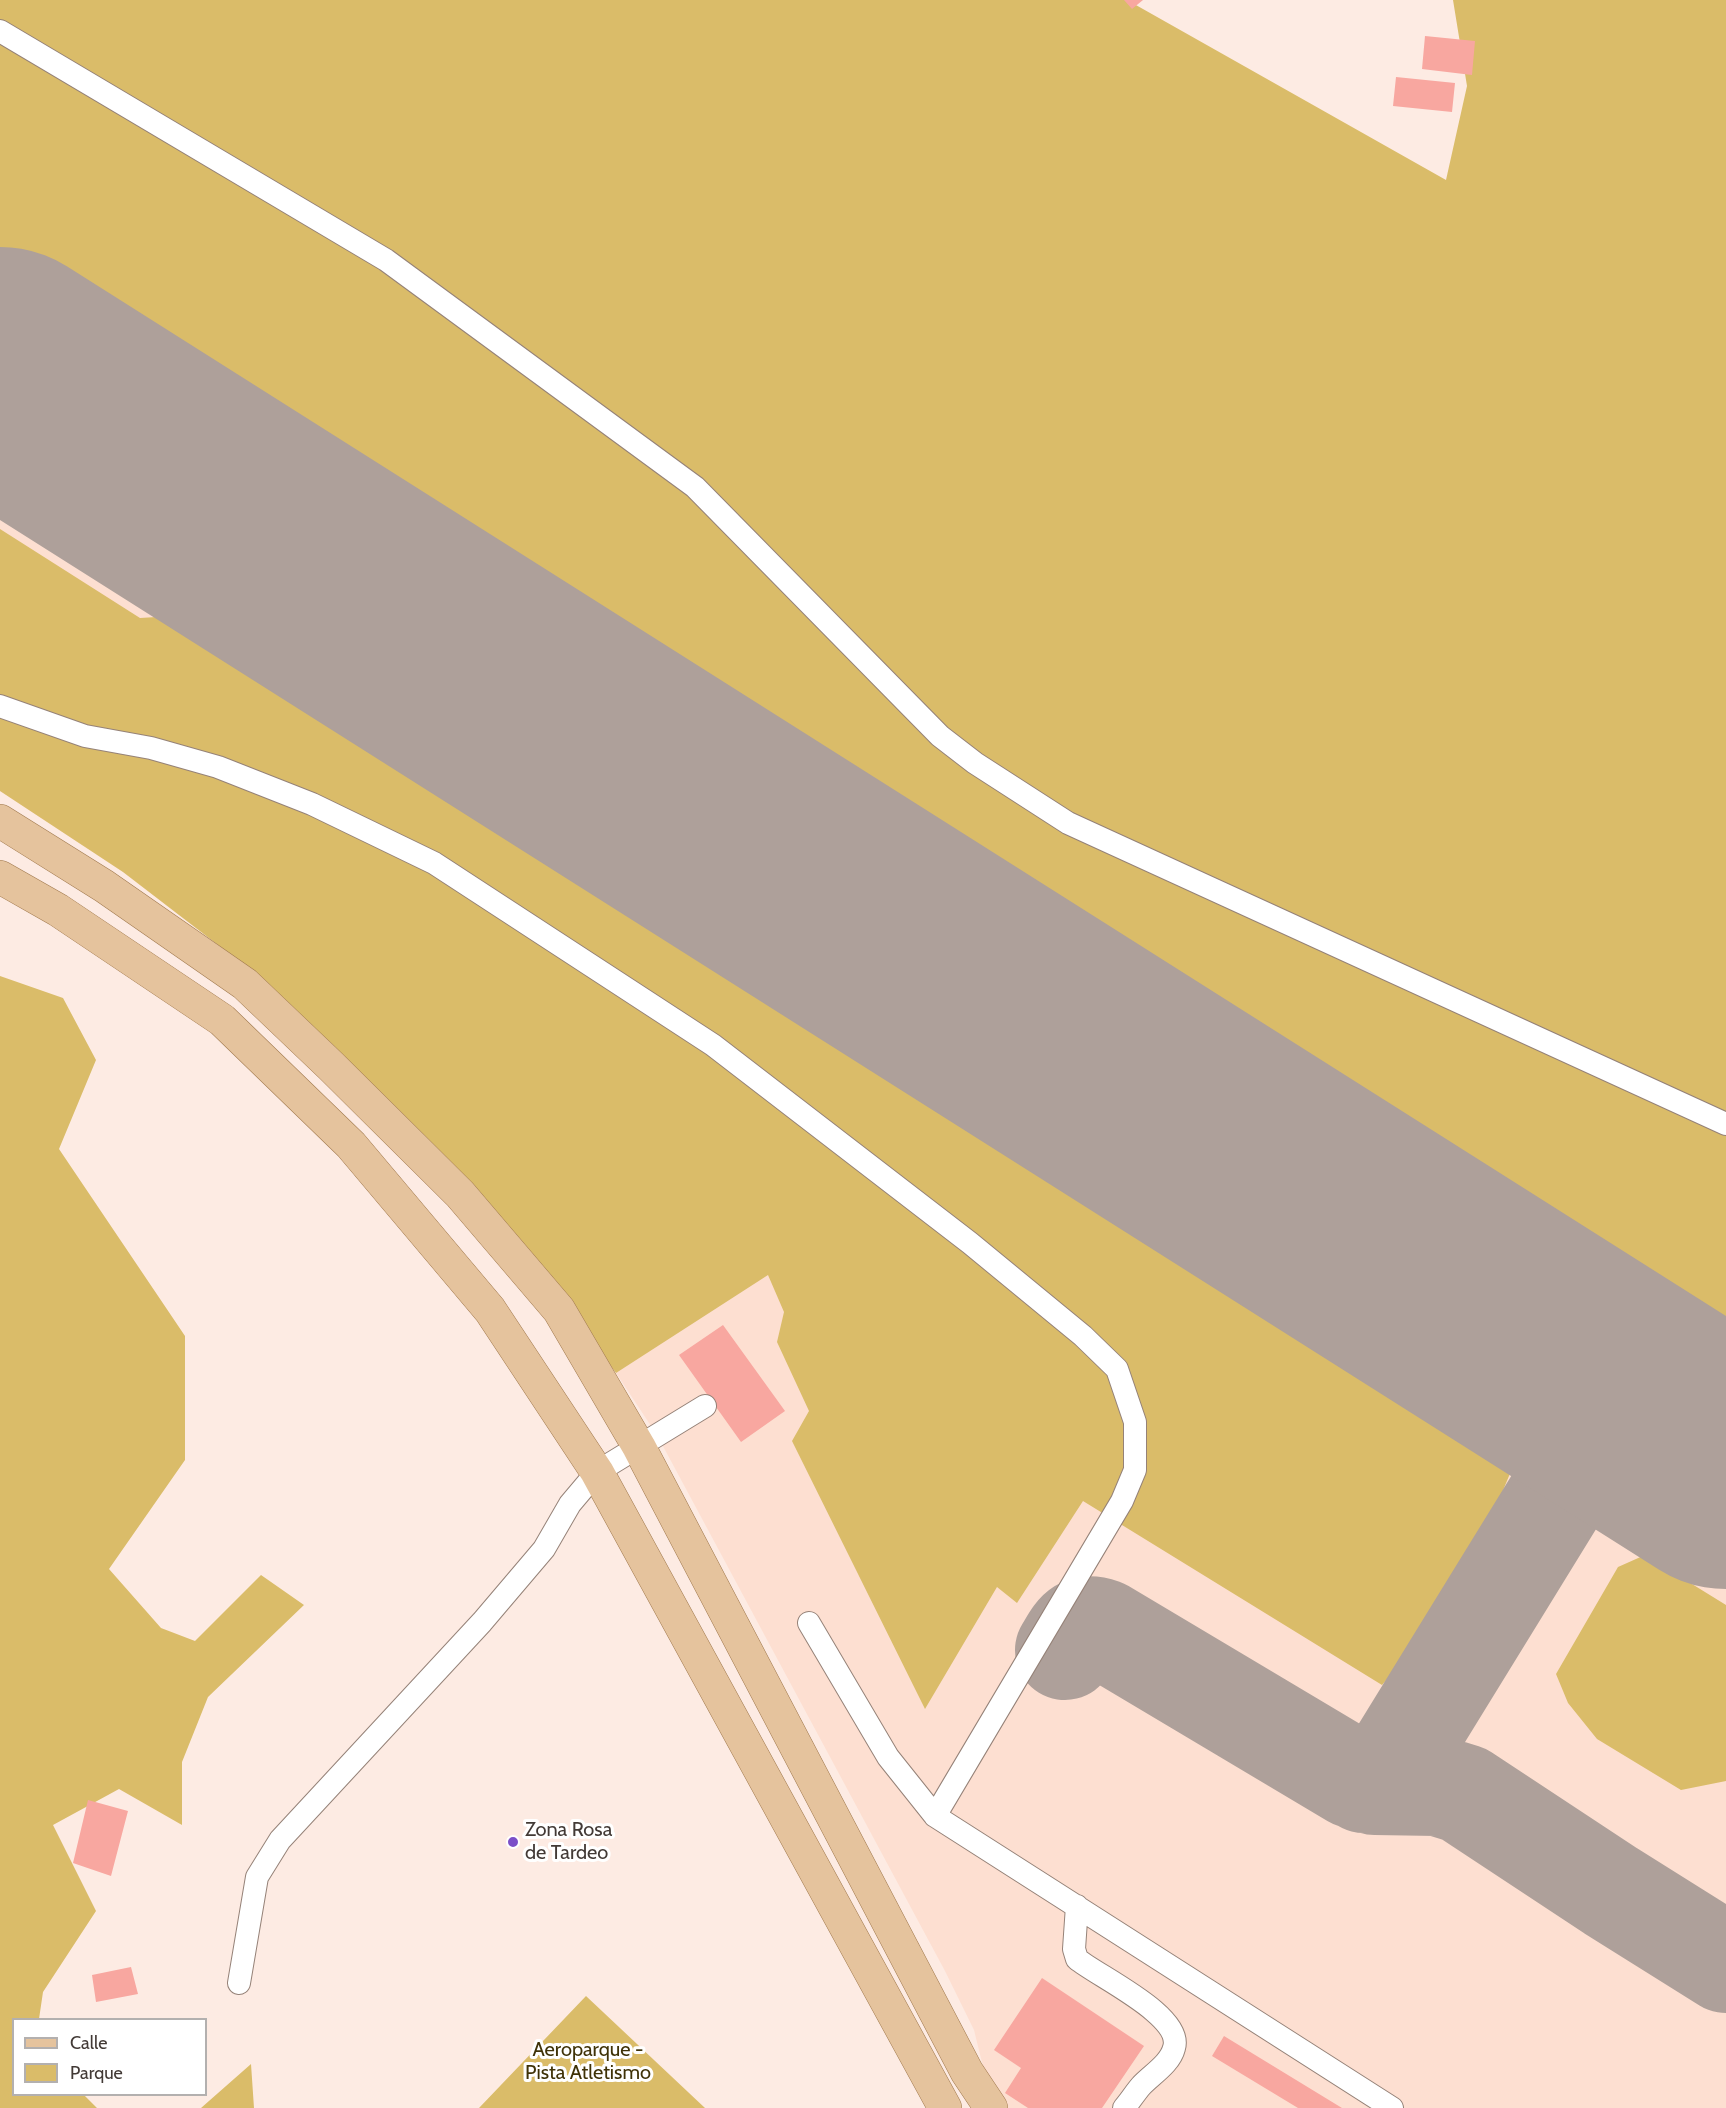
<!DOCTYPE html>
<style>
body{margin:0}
#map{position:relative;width:1726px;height:2108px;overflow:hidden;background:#fdebe3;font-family:Cabin,sans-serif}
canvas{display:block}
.legend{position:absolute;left:12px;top:2018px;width:195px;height:78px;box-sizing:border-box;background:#fff;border:2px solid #b3b0af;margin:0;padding:8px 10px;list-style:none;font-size:18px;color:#423a36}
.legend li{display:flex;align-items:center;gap:12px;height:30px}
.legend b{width:30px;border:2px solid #b3b0af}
</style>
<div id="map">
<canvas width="1726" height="2108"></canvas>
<ul class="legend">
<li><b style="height:8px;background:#e5c39d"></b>Calle</li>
<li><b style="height:16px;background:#dabc69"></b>Parque</li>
</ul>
</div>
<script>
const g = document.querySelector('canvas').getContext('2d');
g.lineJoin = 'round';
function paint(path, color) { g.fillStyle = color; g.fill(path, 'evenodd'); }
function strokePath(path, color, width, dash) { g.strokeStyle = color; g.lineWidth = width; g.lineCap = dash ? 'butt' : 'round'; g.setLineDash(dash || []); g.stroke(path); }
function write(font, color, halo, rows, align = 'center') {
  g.font = font + ' Cabin,sans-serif'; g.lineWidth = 6; g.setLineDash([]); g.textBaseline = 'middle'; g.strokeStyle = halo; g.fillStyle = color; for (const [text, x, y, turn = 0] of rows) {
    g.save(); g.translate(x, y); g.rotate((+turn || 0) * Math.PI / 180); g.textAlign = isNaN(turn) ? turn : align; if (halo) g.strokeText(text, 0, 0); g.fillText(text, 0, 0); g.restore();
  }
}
paint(new Path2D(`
 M 0,0 L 1726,360 L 1726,2108 L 1007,2108 L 989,2091 L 974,2030 L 945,1971 L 657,1435 L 616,1373 L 539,1269 L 431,1147 L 332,1044 L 235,958 L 123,872 L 0,791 Z`), '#fddfd1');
paint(new Path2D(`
 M 0,0 L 1127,0 L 1446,180 L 1467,86 L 1453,0 L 1726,0 L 1726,1343 L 16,267 L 0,291 Z
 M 0,529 L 140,618 L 222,613 L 1523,1442 L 1497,1505 L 1464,1569 L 1428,1632 L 1382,1685 L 1083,1501 L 1017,1603 L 997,1587 L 925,1709 L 792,1441 L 809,1411 L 777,1342 L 784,1312 L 768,1275 L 616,1373 L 539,1269 L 431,1147 L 332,1044 L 235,958 L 123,872 L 0,791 Z
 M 0,976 L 63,998 L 96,1060 L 59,1149 L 185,1336 L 185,1460 L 109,1569 L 161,1628 L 195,1641 L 261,1575 L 304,1605 L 208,1697 L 182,1762 L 182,1825 L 119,1789 L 53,1825 L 96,1911 L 43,1992 L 39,2019 L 14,2020 L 14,2094 L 84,2095 L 97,2108 L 0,2108 Z
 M 1645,1555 L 1726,1605 L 1726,1781 L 1681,1790 L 1597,1739 L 1568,1703 L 1556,1674 L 1618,1567 Z
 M 586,1996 L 705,2108 L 479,2108 Z
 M 251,2064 L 254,2108 L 201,2108 Z`), '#dabc69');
strokePath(new Path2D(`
 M 1562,1489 C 1574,1481 1585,1471 1597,1464 C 1633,1441 1677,1450 1717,1458
 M 1065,1650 C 1076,1632 1080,1621 1103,1629 L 1353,1778 L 1375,1785 L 1438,1786 L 1464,1794 L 1611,1891 L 1726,1963
 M 1364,1783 L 1386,1770 L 1394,1762 L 1562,1489 C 1579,1425 1566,1393 1530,1340`), '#aea09a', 100);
strokePath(new Path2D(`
 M 0,372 L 1726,1464`), '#aea09a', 250);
paint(new Path2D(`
 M 1124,0 L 1143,0 L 1132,9 Z
 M 1425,36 L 1475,41 L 1472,75 L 1422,69 Z
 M 1396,77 L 1455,83 L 1452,112 L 1393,106 Z
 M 723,1325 L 785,1411 L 741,1442 L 679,1355 Z
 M 88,1800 L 128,1811 L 111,1876 L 73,1863 Z
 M 131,1967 L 138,1994 L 96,2002 L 92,1975 Z
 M 1042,1978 L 1144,2046 L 1102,2108 L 1028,2108 L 1005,2093 L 1021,2068 L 994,2050 Z
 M 1224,2036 L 1342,2108 L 1298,2108 L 1212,2056 Z`), '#f8a7a0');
const lane = new Path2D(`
 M 0,31 L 386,260 L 695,487 L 940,736 L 975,763 L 1068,823 L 1726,1124
 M 0,706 L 85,736 L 151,748 L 218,767 L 312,804 L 434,863 L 713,1045 L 970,1243 L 1083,1336 L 1117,1369 L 1135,1422 L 1135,1470 L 1122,1501 L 935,1816
 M 809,1623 L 888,1757 L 935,1816 L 1392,2108
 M 1077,1906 L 1074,1949 L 1077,1959 C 1099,1977 1184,2016 1174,2048 C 1170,2064 1151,2075 1141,2086 C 1135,2093 1130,2101 1124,2108
 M 239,1983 L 257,1877 L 280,1840 L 482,1622 L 544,1549 L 570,1504 L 597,1472 L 705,1406`);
const primary = new Path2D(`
 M 0,821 L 104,886 L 245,984 L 331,1066 L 460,1194 L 559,1310 L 639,1447 L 967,2072 L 991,2108
 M 0,877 L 58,910 L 222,1020 L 351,1145 L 490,1310 L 597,1472 L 945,2108`);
strokePath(lane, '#958278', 24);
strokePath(primary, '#a0794e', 34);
strokePath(lane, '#fff', 22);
strokePath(primary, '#e5c39d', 33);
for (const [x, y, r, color] of [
 [513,1842,6,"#7b4fc8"]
]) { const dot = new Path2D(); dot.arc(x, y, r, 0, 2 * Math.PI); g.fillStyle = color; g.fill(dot); strokePath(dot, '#fff', 2); }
write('20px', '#423a36', '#fff', [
 ["Zona Rosa",525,1830],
 ["de Tardeo",525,1853]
], 'left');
write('20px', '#3f3207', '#fff', [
 ["Aeroparque -",588,2050],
 ["Pista Atletismo",588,2073]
]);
</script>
